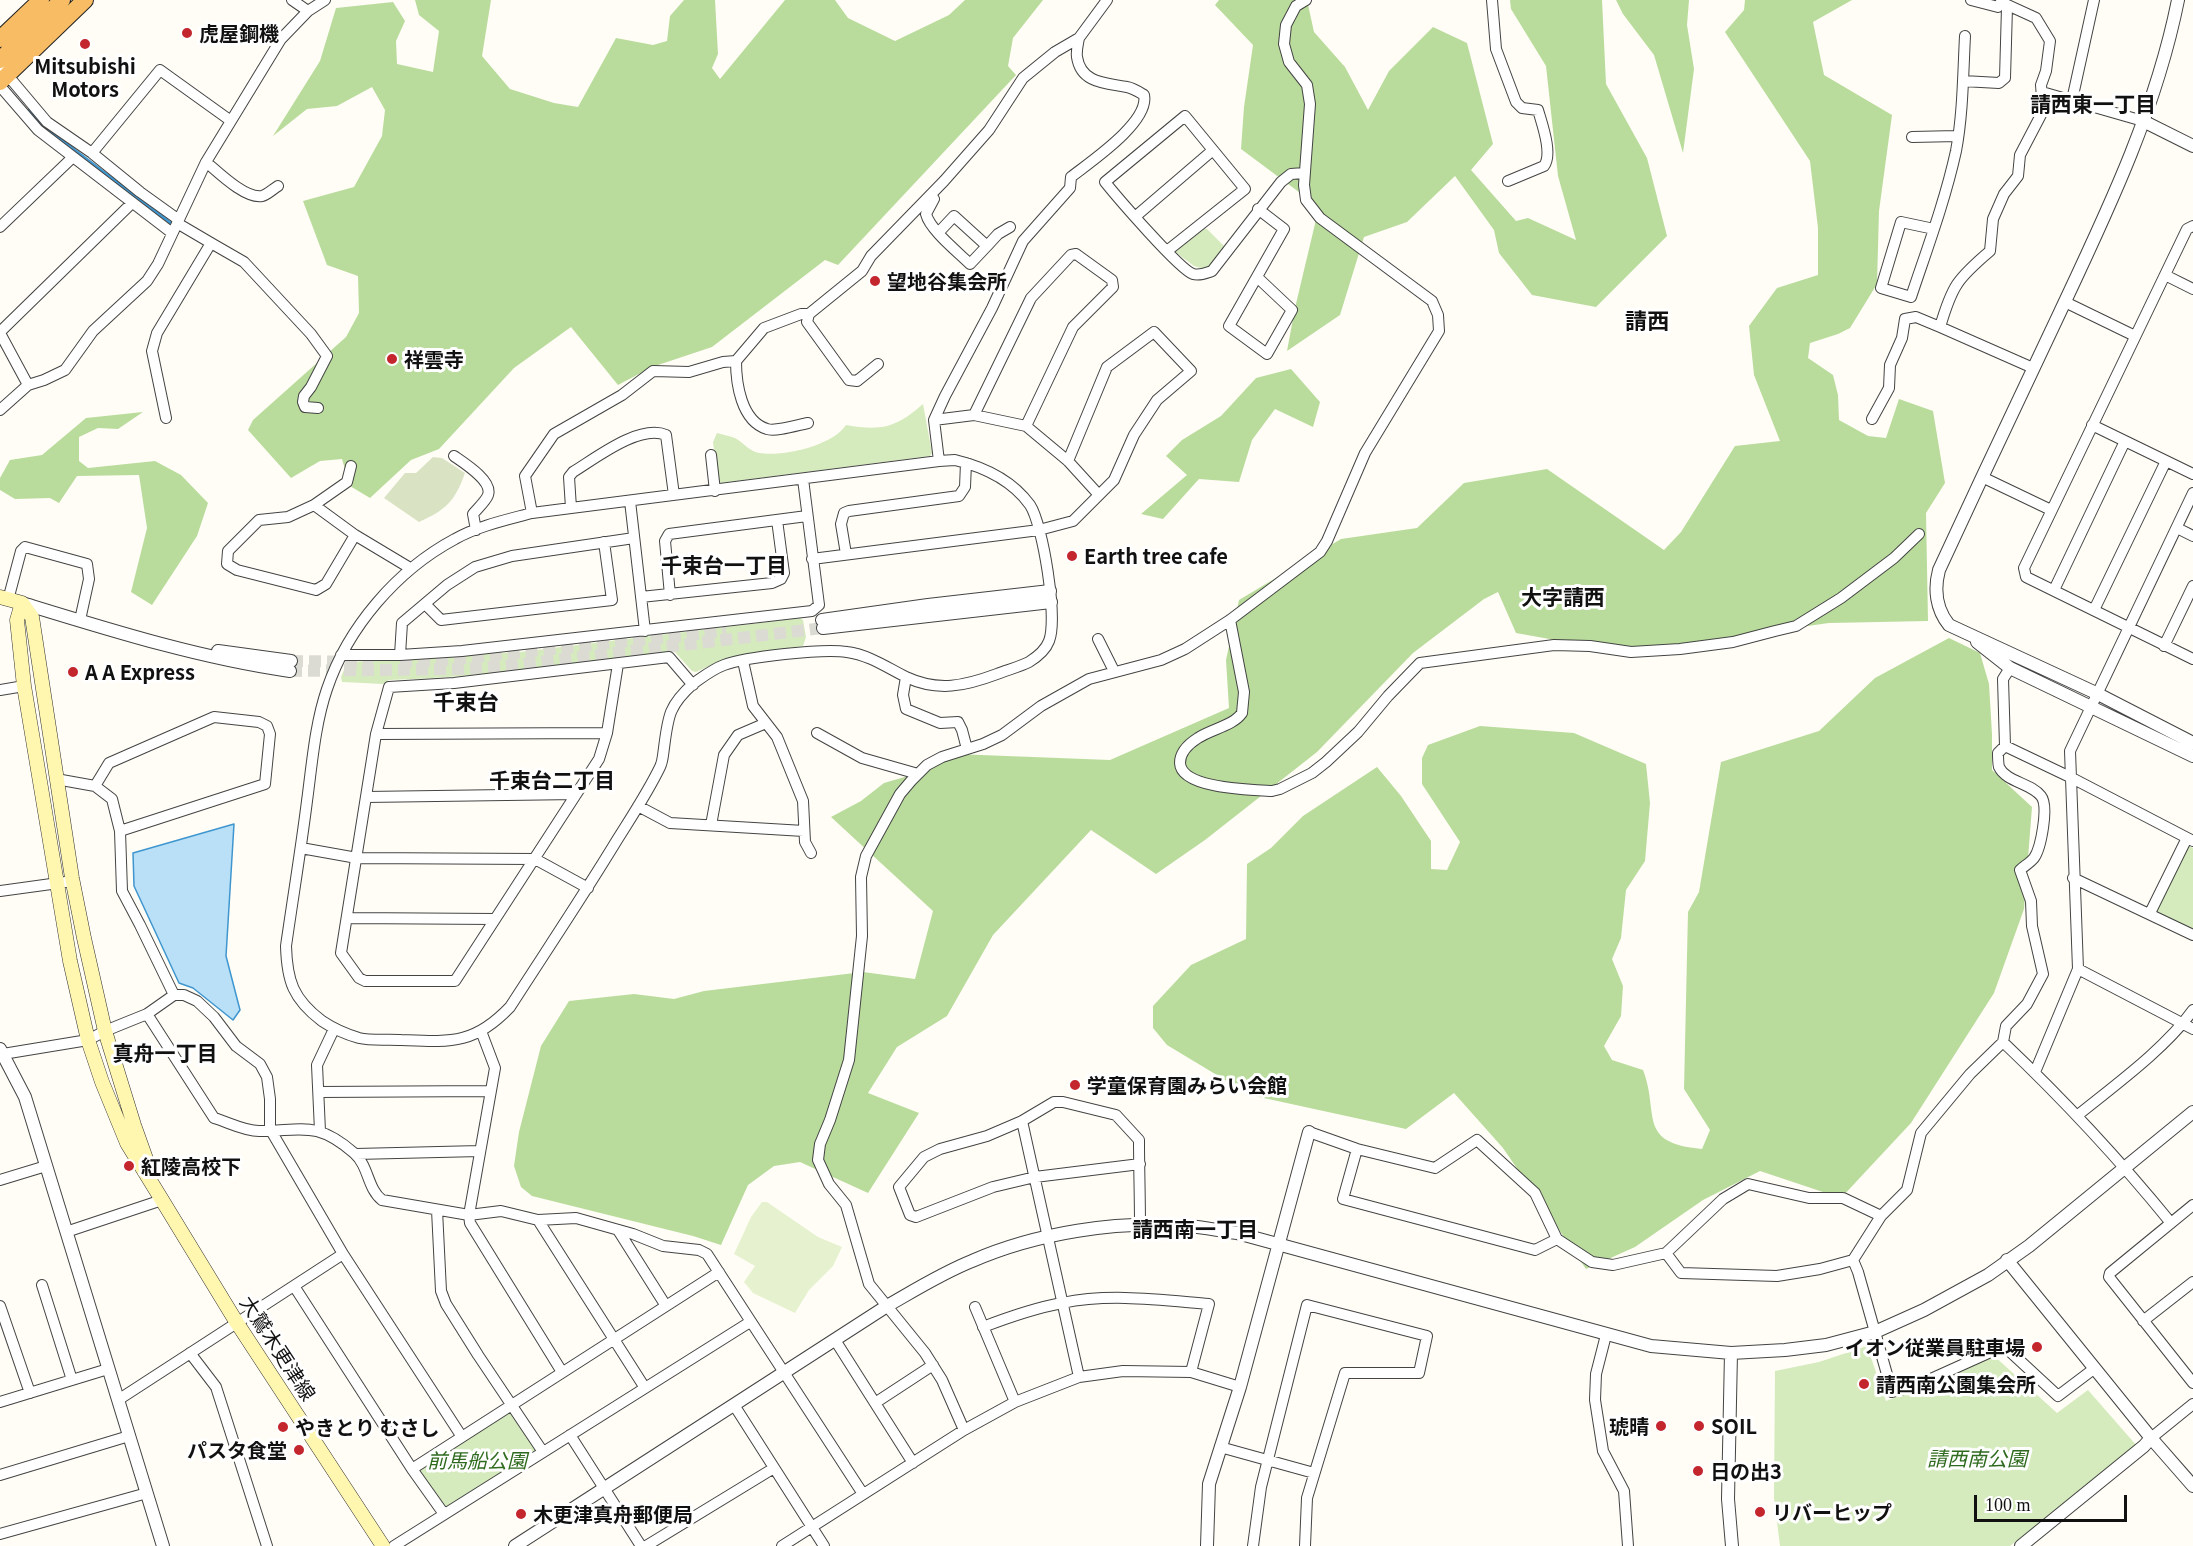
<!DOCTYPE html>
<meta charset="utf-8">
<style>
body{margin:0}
#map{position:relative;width:2193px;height:1546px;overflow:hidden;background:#fffdf5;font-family:Georgia,serif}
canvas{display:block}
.scale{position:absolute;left:1974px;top:1495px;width:153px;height:27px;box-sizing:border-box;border:3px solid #111;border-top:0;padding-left:8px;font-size:18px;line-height:21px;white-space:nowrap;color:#111;-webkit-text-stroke:4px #fff;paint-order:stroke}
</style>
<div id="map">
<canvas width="2193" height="1546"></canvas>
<div class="scale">100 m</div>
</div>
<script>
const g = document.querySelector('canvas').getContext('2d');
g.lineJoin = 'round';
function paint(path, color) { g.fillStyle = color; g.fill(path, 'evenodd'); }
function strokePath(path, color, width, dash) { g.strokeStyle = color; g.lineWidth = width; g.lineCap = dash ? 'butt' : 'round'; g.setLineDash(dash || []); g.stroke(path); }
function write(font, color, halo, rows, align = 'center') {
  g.font = font + ' Georgia,"Noto Sans JP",serif'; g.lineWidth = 6; g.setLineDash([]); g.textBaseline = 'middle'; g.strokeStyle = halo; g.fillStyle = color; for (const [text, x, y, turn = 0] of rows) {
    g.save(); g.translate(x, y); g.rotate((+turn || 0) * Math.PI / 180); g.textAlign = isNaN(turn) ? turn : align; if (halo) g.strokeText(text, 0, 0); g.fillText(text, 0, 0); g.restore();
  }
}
paint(new Path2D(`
 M 1201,228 L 1207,229 L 1225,247 L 1214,263 L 1204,269 L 1194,266 L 1174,251 Z
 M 923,404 L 932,453 L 930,456 L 721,483 L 718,480 L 713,442 L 717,433 C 723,435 730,436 735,438 C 744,443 749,451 759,453 C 783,457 832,446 846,425 C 881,431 896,428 923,404 Z
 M 800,618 L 803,620 L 806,637 L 803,646 L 728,657 L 696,672 L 692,671 L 674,651 C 579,663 485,677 389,680 L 383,684 L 342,682 L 341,677 L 346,665 L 351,662 L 520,652 Z
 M 2186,845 L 2193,848 L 2193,929 L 2154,911 Z
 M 1867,1346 L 1886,1401 L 1939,1380 L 1992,1354 L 2057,1413 L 2088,1390 L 2137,1446 L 2010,1546 L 1780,1546 L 1774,1498 L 1775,1371 L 1819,1362 Z
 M 510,1409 L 539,1451 L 444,1511 L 415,1469 Z`), '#d5ebbd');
paint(new Path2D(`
 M 415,0 L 491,0 L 482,56 L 510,89 L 554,103 L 578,107 L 616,38 L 653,45 L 667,41 L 670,16 L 684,0 L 715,0 L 718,54 L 712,68 L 720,79 L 785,0 L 835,0 L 848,18 L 895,41 L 949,15 L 965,0 L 1043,0 L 1013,38 L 1008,66 L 1016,75 L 838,265 L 825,260 L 712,347 L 652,367 L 618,385 L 571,327 L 514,368 L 439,449 L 411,460 L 370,498 L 350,486 L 342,459 L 320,461 L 291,478 L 248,430 L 253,420 L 346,337 L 359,313 L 358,276 L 327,265 L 303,201 L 354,187 L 382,136 L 385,110 L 372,87 L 337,106 L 307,109 L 273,136 L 320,61 L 336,8 L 393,2 L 405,21 L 396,41 L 397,64 L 433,72 L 439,31 L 419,15 Z
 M 1219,0 L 1307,0 L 1314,32 L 1345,67 L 1368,110 L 1389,71 L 1433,27 L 1467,43 L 1493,144 L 1471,170 L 1516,221 L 1528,218 L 1576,240 L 1558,176 L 1546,66 L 1511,9 L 1510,0 L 1602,0 L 1606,84 L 1647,158 L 1667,236 L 1596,307 L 1532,295 L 1499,253 L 1494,230 L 1455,176 L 1407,222 L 1364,237 L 1340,315 L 1287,351 L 1295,308 L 1319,207 L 1241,149 L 1244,107 L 1253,45 L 1215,5 Z
 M 1616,0 L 1689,0 L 1687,25 L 1694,69 L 1683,153 L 1654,55 L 1623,14 Z
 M 1745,0 L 1852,0 L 1813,22 L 1824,75 L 1892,115 L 1879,211 L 1877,284 L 1850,328 L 1838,334 L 1810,343 L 1808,358 L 1833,375 L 1838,395 L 1839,420 L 1868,436 L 1886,438 L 1899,399 L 1933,411 L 1945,483 L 1926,513 L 1928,621 L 1829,623 L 1613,653 L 1583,645 L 1516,633 L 1498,592 L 1484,599 L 1413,653 L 1317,752 L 1205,840 L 1156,874 L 1091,830 L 993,935 L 947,1016 L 897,1047 L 868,1093 L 919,1113 L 868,1193 L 800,1162 L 774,1166 L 748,1185 L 721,1245 L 693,1236 L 532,1196 L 521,1187 L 514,1166 L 519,1132 L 541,1046 L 569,1001 L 634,994 L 674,999 L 704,991 L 863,972 L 915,979 L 933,911 L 831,817 L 861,801 L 884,783 L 908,776 L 955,754 L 1110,760 L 1229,708 L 1226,660 L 1239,600 L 1341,539 L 1417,528 L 1464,483 L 1547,469 L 1664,550 L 1681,532 L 1735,446 L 1780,441 L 1754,375 L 1749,326 L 1777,288 L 1818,275 L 1818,228 L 1810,161 L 1725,32 L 1744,10 Z
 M 1291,369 L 1320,402 L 1313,427 L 1275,409 L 1252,440 L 1239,482 L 1199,479 L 1163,519 L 1141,514 L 1187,475 L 1166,456 L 1182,440 L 1221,416 L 1256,378 Z
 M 143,412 L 118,429 L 98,428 L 79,437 L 79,461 L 88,468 L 155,461 L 181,475 L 208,503 L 197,536 L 152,605 L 131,592 L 147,528 L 139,475 L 77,476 L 59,503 L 50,498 L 15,499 L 0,490 L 0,478 L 10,460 L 42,455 L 86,418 Z
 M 1949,638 L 1980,653 L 1989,684 L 1992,734 L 1992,770 L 2032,807 L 2024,909 L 1994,993 L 1911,1123 L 1841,1198 L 1760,1171 L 1703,1200 L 1635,1247 L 1586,1269 L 1503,1148 L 1454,1093 L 1406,1129 L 1250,1095 L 1167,1045 L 1153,1028 L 1153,1006 L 1191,965 L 1246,939 L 1247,864 L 1271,848 L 1303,816 L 1377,767 L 1401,796 L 1431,841 L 1431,869 L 1447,870 L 1460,842 L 1422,784 L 1422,758 L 1428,745 L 1480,726 L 1574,733 L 1646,764 L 1650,803 L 1645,861 L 1626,890 L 1621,938 L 1612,959 L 1623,986 L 1621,1016 L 1604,1046 L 1612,1060 L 1643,1070 C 1660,1114 1636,1143 1702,1149 L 1710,1130 L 1684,1089 L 1688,912 L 1699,892 L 1721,762 L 1819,731 L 1875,678 Z`), '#b9dc9c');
paint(new Path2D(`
 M 433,457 L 442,458 L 465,473 C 455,501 446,510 419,522 L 384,498 L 405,473 L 416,473 Z`), '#d9e3c4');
paint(new Path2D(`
 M 762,1202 L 767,1202 L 818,1237 L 842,1247 L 833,1266 L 809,1290 L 795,1313 L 753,1293 L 744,1282 L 755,1266 L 734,1254 L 751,1217 Z`), '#e6f2cf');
const water = new Path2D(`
 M 234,824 L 226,956 L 240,1010 L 233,1020 L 193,988 L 179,983 L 134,886 L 133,853 Z`);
paint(water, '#b9e0f7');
strokePath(water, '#3f96cf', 1.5);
strokePath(new Path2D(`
 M 29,110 L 44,127 L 172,224`), '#3f96cf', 3);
strokePath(new Path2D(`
 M 291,661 L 373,662
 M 400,662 L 447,660 L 726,631
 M 290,671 L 461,669 L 523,664 L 823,628`), '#dbdad3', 12, [12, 6]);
const minor = new Path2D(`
 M 292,0 L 308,11
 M 1492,0 L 1496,49 L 1516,102 L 1522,108 L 1538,110 C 1542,124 1553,154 1544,166 L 1508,181
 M 4,71 L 47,122 L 92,153 L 140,192 L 179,220
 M 1963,81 L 1999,83 L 2005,78 L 2007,7
 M 0,86 L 38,130 L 172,233
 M 2042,92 L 2143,121
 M 2072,100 L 2094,0
 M 1912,137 L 1957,136
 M 92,153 L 160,70 L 231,121
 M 206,162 C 218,172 245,199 262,196 C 267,195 273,189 278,186
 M 934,199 L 926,214 C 930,230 958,252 970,264 L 987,246 L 954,216 L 939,232
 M 1136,216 L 1213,150
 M 2193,226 L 2187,229 L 2024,568 L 2026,577 L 2193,659
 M 0,227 L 72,158
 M 1934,229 L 1901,222 L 1881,288 L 1911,297 C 1927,249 1945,201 1956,151 C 1963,114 1963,74 1965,36
 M 211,243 L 244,262 L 311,334 L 327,356 L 311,387 L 304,396 L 303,402 L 305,407 L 318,408
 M 987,246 L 998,234 L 1010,227
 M 1167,251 L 1245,189 L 1185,116 L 1105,182 C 1117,197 1180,270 1193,274 C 1200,276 1206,273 1212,271 L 1281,182 L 1291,174 L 1304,173
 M 2165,275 L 2193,289
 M 1257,277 L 1292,310 L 1267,354 L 1229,326 L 1284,229 L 1258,209
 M 2065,302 L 2135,336
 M 1940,327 C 1952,286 1957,279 1990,251 L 1993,219 L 2004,194 L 2018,176 L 2020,155 L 2043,111 L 2041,85 L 2046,71 L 2050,41 L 2036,18 L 2001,2 L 1998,7 L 1971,0
 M 0,332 L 132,203
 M 0,333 L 28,385
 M 878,364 L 857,381 L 849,380 L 807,322 L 809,314 L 862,271 L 871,256 L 944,181 L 989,130 L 1023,78 L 1055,52 L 1079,38 L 1107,0
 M 0,410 L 28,385 L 44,380 L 65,370 L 93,331 L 147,281 L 158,264 L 206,162 L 281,39 L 308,11 L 325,0
 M 974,415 L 1031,298 L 1071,255 L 1076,254 L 1112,280 L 1113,287 L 1073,327 L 1026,426
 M 166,418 L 152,351 L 157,333 L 211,243 L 177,223
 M 1872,419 L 1889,388 L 1890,365 L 1902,338 L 1905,319 L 1916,317 L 1940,327 L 2033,368
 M 934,420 L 974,415 L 1026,426 L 1068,461 L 1099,495
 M 808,423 C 798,425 775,432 767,429 C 741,421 736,383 736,361 L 764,328 L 801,314 L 809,314
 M 2092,425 L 2193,474
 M 711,455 L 715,491
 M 454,456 C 464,463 493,481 488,495 C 486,501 477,509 473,514 L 476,530
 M 955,460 C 984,467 1012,480 1030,505 C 1043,525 1058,618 1049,641 C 1046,649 1037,657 1029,662 C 1019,667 1007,670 997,674 C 965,686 938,692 906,677 C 886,667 869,655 847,652 C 824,648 745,657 724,665 C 713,669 704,676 694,683 C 669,705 668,716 664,748 C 663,754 663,761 660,767 C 648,792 632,816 617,840 C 583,896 546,951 510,1007 C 474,1045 450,1042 401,1040 C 388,1039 372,1041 359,1038 C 345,1034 334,1029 322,1021 C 293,999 287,981 286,946 C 293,897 301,849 307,801 C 312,764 315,724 327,689 C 348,627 397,570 455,539 C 478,526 506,520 532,513 L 939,461 Z
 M 939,461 L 934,420 L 945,396 L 992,308 L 1023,241 L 1070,188 L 1071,177 C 1090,162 1150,122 1144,95 C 1139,92 1133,88 1127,87 C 1107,83 1081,84 1077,57 C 1076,51 1078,44 1079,38
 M 1982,477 L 2051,510
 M 630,501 L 645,631
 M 314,505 L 347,482 L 351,466
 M 571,508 L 569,477 L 573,472 C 596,458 639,424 666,435 L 674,495
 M 532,513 L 525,476 L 554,434 L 622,395 L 653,371 L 689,372 L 723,362 L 736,361
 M 2177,528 L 2193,536
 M 355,535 L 326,584 L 316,590 L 237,570 L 227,564 L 228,551 L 259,520 L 288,517 L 314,505 L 355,535 L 410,568
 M 846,554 L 841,524 L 844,513 L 849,511 L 959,496 L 965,487 L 966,463
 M 812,559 L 1039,530 L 1073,521 L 1114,480 L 1134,435 L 1157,400 L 1191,371 L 1154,332 L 1107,367 L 1068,461
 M 2054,590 L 2125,441
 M 670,595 L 665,541 L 669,534 L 807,516
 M 641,597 L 772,583 L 781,579 L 784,573 L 777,520
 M 8,600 L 21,551 L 25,547 L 87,564 L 89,579 L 80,620
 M 425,604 L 441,620 L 612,600 L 604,542
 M 2094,610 L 2166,461
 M 1230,620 L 1244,692 L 1242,713 C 1233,726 1211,729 1198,738 C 1190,743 1180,752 1180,763 C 1181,789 1254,790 1272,791 L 1280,789 L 1312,773 L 1326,762 L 1358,732 L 1388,696 L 1420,663 L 1554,645 L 1590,646 L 1631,652 L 1680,649 L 1733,642 L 1775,631 L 1796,626 L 1841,598 L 1894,558 L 1919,534
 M 1098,639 L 1114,671
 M 2164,646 L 2193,586
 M 341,655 L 400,655 L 462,651 L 812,611 L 819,605 L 803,479
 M 400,655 L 402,623 L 447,585 L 475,567 L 512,556 L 634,538
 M 743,661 L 753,706 L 777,737 L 803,801 L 805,842 L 811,853
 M 618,664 L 607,733 L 599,759 L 455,981 L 365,981 L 359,978 L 341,953 L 376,734 L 389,687 L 454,683 L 669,657 L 693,685
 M 906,677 L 903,695 L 906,709 L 940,723 L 958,722 L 962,730 L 967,749
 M 0,690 L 24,686
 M 817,733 L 862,758 L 918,774
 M 376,734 L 607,733
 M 2005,746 L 2003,679 L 2010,668
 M 56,779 L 95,786 L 112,799 L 120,831 L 122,891 L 140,925 L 174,995
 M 95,786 L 109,763 L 214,717 L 259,722 L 267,726 L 270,734 L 265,784 L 120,831
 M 366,797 L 576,794
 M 638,806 L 670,823 L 804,831
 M 711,825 L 724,755 L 738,735 L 766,723
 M 301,848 L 357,858 L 535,859 L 588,888
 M 2073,878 L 2193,935
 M 0,891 L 73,881
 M 2150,913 L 2187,838
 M 348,918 L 495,919
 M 2078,969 L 2193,1029
 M 147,1014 L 214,1118 C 228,1122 244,1131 259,1131 C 302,1131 316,1120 354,1153 C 369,1166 367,1188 382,1200 L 469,1215 L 501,1211 L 538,1220 L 576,1218 L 633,1234 L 663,1246 L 699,1250 L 707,1254 L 863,1494
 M 481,1031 L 495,1068 L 469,1215 L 470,1223 L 562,1372
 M 2003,1042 L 2006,1026 L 2027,1004 L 2043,974 L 2032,926 L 2031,901 L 2020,870 C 2024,866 2030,863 2034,858 C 2041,848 2049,806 2041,796 C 2031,783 2006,782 1999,767 C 1998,763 1998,757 1998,753 L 2005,746 L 2070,777 L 2193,841
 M 3,1054 L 88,1040 L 105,1031 L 147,1014 L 174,995 L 184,995 L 197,1001 L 214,1017 L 236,1046 L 260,1064 L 267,1077 L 270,1099 L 270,1129 L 343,1254 L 462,1437
 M 2035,1072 L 2078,969 L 2070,751 L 2193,493
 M 319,1092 L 491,1091
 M 2078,1115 C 2115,1085 2165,1049 2193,1010
 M 1022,1121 L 1079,1377
 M 320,1131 L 317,1065 L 334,1029
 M 1309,1132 L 1357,1149 L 1435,1168 L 1477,1140 L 1535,1193 L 1557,1239 L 1592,1262 L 1613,1265 L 1666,1253 L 1723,1199 L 1748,1184 L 1809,1198 L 1843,1198 L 1881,1216
 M 1357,1149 L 1343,1199 L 1535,1250 L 1557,1239
 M 356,1154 L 480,1151
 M 1140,1164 L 1035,1177 L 993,1187 L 916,1217 L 910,1215 L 899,1187 L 924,1157 L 940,1149 L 987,1136 L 1022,1121 L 1054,1102 L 1063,1102 L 1116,1115 L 1139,1140 C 1139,1169 1140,1197 1140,1226
 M 0,1180 L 46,1166
 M 2193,1205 L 2110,1273 L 2109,1277 L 2193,1383
 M 437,1210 L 441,1291 L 446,1304 L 478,1355 L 543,1452
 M 538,1220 L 645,1388
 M 618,1230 L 666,1306
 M 66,1232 L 162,1200
 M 1666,1253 L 1681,1273 L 1777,1276 L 1820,1269 L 1853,1260 L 1881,1216 L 1907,1190 L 1921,1133 L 1970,1074 L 2003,1042 C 2063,1099 2119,1159 2171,1223
 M 1853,1260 L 1858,1272 L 1892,1392 L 1913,1387 L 2004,1346 L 2058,1396 L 2095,1368
 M 42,1285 L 72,1380
 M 294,1286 L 412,1469 L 444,1514
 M 0,1306 L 30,1393
 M 975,1307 L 1015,1402
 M 2143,1321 L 2193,1282
 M 983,1327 C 1009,1317 1035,1308 1062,1303 C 1110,1293 1161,1300 1209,1304 L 1191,1372
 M 1606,1335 L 1596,1374 L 1595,1400 L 1603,1451 L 1624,1491 L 1628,1546
 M 835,1340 L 913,1463
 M 190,1353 L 216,1387 L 267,1546
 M 118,1400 L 343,1254
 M 0,1402 L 108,1369
 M 875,1403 L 933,1365
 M 734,1405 L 824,1546
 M 964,1430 L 942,1380 L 925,1353 L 869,1284 L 846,1205 L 829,1184 L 818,1160 L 820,1144 L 830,1120 L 849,1060 L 862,936 L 861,877 L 866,856 L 900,794 L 911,781 L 927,765 L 942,757 L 983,744 L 1002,735 L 1041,706 L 1089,679 L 1161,660 L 1185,649 L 1230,620 L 1320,552 L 1327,541 L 1365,453 L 1439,331 L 1438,315 L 1432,301 L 1320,218 L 1306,200 L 1304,185 L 1310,104 L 1307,85 L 1289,62 L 1284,44 L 1286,25 L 1296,6 L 1306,0
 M 570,1435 L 641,1546
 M 2151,1438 L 2193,1404
 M 1220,1447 L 1314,1473
 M 412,1469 L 719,1272
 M 0,1475 L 129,1436
 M 0,1534 L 147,1493
 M 394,1546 L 750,1322
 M 646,1546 L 774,1468
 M 782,1546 L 964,1430 L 1015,1402 L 1079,1377 L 1123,1371 L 1191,1372 L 1240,1387
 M 1253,1546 L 1261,1487 L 1307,1305 L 1427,1336 L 1419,1373 L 1345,1373 L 1307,1498 L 1305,1546`);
const tertiary = new Path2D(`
 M 2178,0 C 2156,110 2108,210 2061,310 C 2020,397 1979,483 1939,570 C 1934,589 1936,609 1949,625 L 2096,693 L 2193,743
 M 2143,121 L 2193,146
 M 22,603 C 110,630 199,658 290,671
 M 822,620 L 928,605 L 1050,591
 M 823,628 L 1051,602
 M 1977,642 L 2010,668 L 2193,756
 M 218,651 L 291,661
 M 0,1049 L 25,1097 L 163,1546
 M 2007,1260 L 2151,1438 L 2193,1486
 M 1731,1353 L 1728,1499 L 1732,1546
 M 515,1546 L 887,1306 C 915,1290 942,1273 972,1261 C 1036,1233 1118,1220 1187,1226 C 1204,1227 1220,1231 1237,1233 L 1651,1346 L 1731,1353 L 1785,1350 L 1826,1345 L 1875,1332 L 1924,1310 L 1988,1275 L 2029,1246 L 2193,1112
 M 1207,1546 L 1209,1484 L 1240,1387 L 1309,1132
 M 2021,1546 L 2144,1446 L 2151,1438`);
const secondary = new Path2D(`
 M 0,597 L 22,603 L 32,617 L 72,878 L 84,938 L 105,1031 L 134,1125 L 150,1170
 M 22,603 L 17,620 L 24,686 L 70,961 L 88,1040 L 102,1082 L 127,1143 L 162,1200 L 237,1323 L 383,1546`);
const trunk = new Path2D(`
 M 0,39 L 41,0
 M 0,60 L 62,0
 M 0,82 L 85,0`);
strokePath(minor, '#444', 12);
strokePath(tertiary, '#444', 14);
strokePath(secondary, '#333', 15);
strokePath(trunk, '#222', 18);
strokePath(minor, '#fff', 10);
strokePath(tertiary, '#fff', 12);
strokePath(secondary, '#fff6b0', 14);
strokePath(trunk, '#f7bc64', 16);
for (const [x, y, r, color] of [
 [187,33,6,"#c4262e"],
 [85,44,6,"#c4262e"],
 [875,281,6,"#c4262e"],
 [392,359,6,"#c4262e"],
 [1072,556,6,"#c4262e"],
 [73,672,6,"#c4262e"],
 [1075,1085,6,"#c4262e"],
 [129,1166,6,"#c4262e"],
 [2037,1347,6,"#c4262e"],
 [1864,1384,6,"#c4262e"],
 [1661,1426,6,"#c4262e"],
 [1699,1426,6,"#c4262e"],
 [283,1427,6,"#c4262e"],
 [299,1450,6,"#c4262e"],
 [1698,1471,6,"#c4262e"],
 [1760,1512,6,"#c4262e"],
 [521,1514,6,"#c4262e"]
]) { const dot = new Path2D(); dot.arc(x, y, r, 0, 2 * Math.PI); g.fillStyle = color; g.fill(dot); strokePath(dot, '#fff', 2); }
write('bold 20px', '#111', '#fff', [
 ["虎屋鋼機",199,33],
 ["Mitsubishi",85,66,"center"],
 ["Motors",85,89,"center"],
 ["望地谷集会所",887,281],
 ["祥雲寺",404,359],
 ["Earth tree cafe",1084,556],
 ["A A Express",85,672],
 ["学童保育園みらい会館",1087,1085],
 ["紅陵高校下",141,1166],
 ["イオン従業員駐車場",2025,1347,"right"],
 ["請西南公園集会所",1876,1384],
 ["琥晴",1649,1426,"right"],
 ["SOIL",1711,1426],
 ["やきとり むさし",295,1427],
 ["パスタ食堂",287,1450,"right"],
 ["日の出3",1710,1471],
 ["リバーヒップ",1772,1512],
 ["木更津真舟郵便局",533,1514]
], 'left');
write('20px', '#111', '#fff', [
 ["大鷲木更津線",278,1348,57]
]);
write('italic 20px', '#2f6b1f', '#fff', [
 ["請西南公園",1977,1458],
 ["前馬船公園",477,1460]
]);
write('bold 21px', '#111', '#fff', [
 ["請西東一丁目",2093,104],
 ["千束台一丁目",724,565],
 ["大字請西",1563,597],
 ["千束台二丁目",552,780],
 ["真舟一丁目",165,1053],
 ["請西南一丁目",1195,1229]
]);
write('bold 22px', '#111', '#fff', [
 ["請西",1647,321],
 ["千束台",466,702]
]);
</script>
